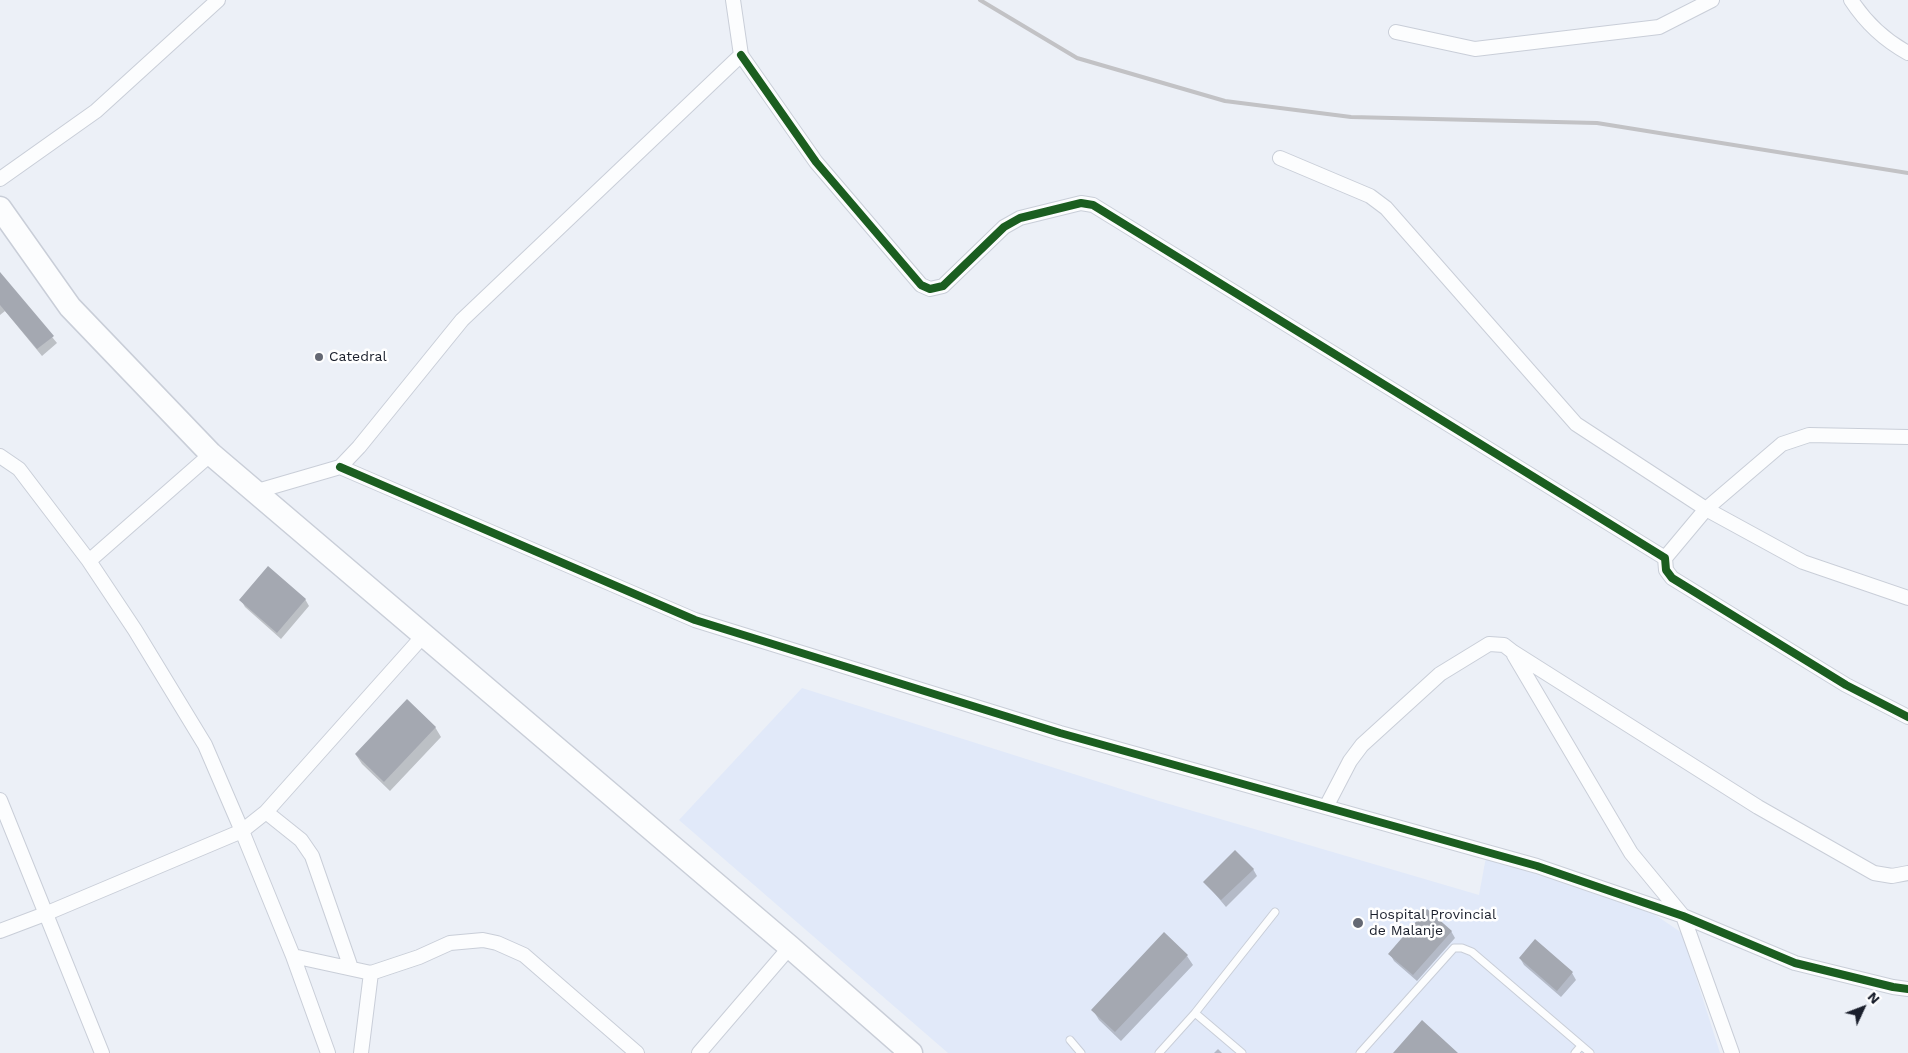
<!DOCTYPE html>
<style>
body{margin:0}
#map{position:relative;width:1908px;height:1053px;overflow:hidden;background:#ecf0f7;font-family:"Work Sans",sans-serif}
canvas{display:block}
.north{position:absolute;left:1838px;top:983px;width:50px;height:50px;-webkit-text-stroke:4px #fff;paint-order:stroke;rotate:47deg;font-size:14px;font-weight:700;line-height:20px;text-align:center;color:#1a1f2c}
.north::after{content:'';display:block;margin:auto;width:18px;height:22px;background:#1a1f2c;clip-path:polygon(50% 0,100% 100%,50% 72%,0 100%)}
</style>
<div id="map">
<canvas width="1908" height="1053"></canvas>
<div class="north">N</div>
</div>
<script>
const g = document.querySelector('canvas').getContext('2d');
g.lineJoin = 'round';
function paint(path, color) { g.fillStyle = color; g.fill(path, 'evenodd'); }
function strokePath(path, color, width, dash) { g.strokeStyle = color; g.lineWidth = width; g.lineCap = dash ? 'butt' : 'round'; g.setLineDash(dash || []); g.stroke(path); }
function write(font, color, halo, rows, align = 'center') {
  g.font = font + ' "Work Sans",sans-serif'; g.lineWidth = 5; g.setLineDash([]); g.textBaseline = 'middle'; g.strokeStyle = halo; g.fillStyle = color; for (const [text, x, y, turn = 0] of rows) {
    g.save(); g.translate(x, y); g.rotate((+turn || 0) * Math.PI / 180); g.textAlign = isNaN(turn) ? turn : align; if (halo) g.strokeText(text, 0, 0); g.fillText(text, 0, 0); g.restore();
  }
}
paint(new Path2D(`
 M 802,688 L 1159,801 L 1479,895 L 1486,857 L 1654,914 L 1682,933 L 1720,1053 L 948,1053 L 679,820 Z`), '#e1e9f9');
paint(new Path2D(`
 M 0,274 L 57,343 L 42,356 L 5,311 L 0,315 Z
 M 305,599 L 309,606 L 281,639 L 245,607 L 241,600 Z
 M 435,727 L 441,737 L 390,791 L 362,764 L 356,755 Z
 M 1253,869 L 1257,876 L 1226,907 L 1205,882 Z
 M 1451,931 L 1455,938 L 1417,981 L 1394,961 L 1390,954 Z
 M 1187,956 L 1193,965 L 1121,1041 L 1099,1020 L 1093,1010 Z
 M 1520,958 L 1572,973 L 1576,980 L 1561,997 L 1524,965 Z
 M 1218,1049 L 1222,1053 L 1214,1053 Z`), '#0003');
paint(new Path2D(`
 M 0,272 L 54,336 L 37,349 L 0,305 Z
 M 268,566 L 306,599 L 277,633 L 239,600 Z
 M 407,699 L 436,727 L 384,782 L 355,754 Z
 M 1235,850 L 1254,869 L 1221,900 L 1203,882 Z
 M 1427,909 L 1452,931 L 1413,975 L 1388,954 Z
 M 1164,932 L 1188,955 L 1115,1032 L 1091,1010 Z
 M 1535,939 L 1573,972 L 1557,991 L 1519,958 Z
 M 1422,1020 L 1458,1053 L 1393,1053 Z`), '#a4a8b1');
const service = new Path2D(`
 M 1195,1013 L 1242,1053
 M 1070,1040 L 1081,1053
 M 1159,1053 L 1195,1013 L 1275,912
 M 1360,1053 L 1454,948 L 1462,948 L 1472,952 L 1590,1053
 M 1575,1053 L 1581,1046`);
const minor = new Path2D(`
 M 1851,0 C 1866,23 1884,40 1908,53
 M 1396,32 L 1475,49 L 1659,27 L 1712,0
 M 741,55 L 816,162 L 921,285 L 930,289 L 943,286 L 1004,227 L 1020,218 L 1081,203 L 1093,205 L 1665,558 L 1666,570 L 1672,578 L 1846,685 L 1908,717
 M 1280,158 L 1370,196 L 1386,208 L 1576,424 L 1706,509 L 1803,562 L 1908,598
 M 0,179 L 96,111 L 218,0
 M 0,456 L 19,469 L 89,561 L 135,630 L 205,745 L 242,831 L 45,914 L 0,931
 M 340,467 L 695,620 L 1060,733 L 1537,866 L 1683,916 L 1795,963 L 1893,987 L 1908,989
 M 254,492 L 340,467 L 359,447 L 462,320 L 741,55 L 733,0
 M 1665,558 L 1706,509 L 1782,444 L 1809,435 L 1908,437
 M 89,561 L 211,454
 M 1514,655 L 1631,853 L 1683,916 L 1732,1053
 M 0,800 L 102,1053
 M 1326,807 L 1350,761 L 1362,745 L 1440,674 L 1489,644 L 1504,645 L 1513,652 L 1758,807 L 1874,873 L 1892,876 L 1908,873
 M 266,812 L 301,840 L 312,856 L 351,968
 M 293,956 L 371,973 L 419,957 L 450,943 L 483,940 L 497,943 L 524,955 L 637,1053
 M 328,1053 L 293,956 L 242,831 L 266,812 L 423,636
 M 361,1053 L 371,973
 M 699,1053 L 790,947`);
const primary = new Path2D(`
 M 0,208 L 70,307 L 211,454 L 790,947 L 911,1053`);
strokePath(service, '#c9ced8', 9);
strokePath(minor, '#c9ced8', 16);
strokePath(primary, '#c9ced8', 25);
strokePath(service, '#fcfdfe', 7);
strokePath(minor, '#fcfdfe', 14);
strokePath(primary, '#fcfdfe', 22);
strokePath(new Path2D(`
 M 980,0 L 1077,58 L 1225,101 L 1351,117 L 1597,123 L 1908,173`), '#c2c2c5', 4);
strokePath(new Path2D(`
 M 741,55 L 816,162 L 921,285 L 930,289 L 943,286 L 1004,227 L 1020,218 L 1081,203 L 1093,205 L 1665,558 L 1666,570 L 1672,578 L 1846,685 L 1908,717
 M 340,467 L 695,620 L 1060,733 L 1537,866 L 1683,916 L 1795,963 L 1893,987 L 1908,989`), '#1b5e20', 8);
for (const [x, y, r, color] of [
 [319,357,5,"#646873"],
 [1358,923,6,"#646873"]
]) { const dot = new Path2D(); dot.arc(x, y, r, 0, 2 * Math.PI); g.fillStyle = color; g.fill(dot); strokePath(dot, '#fff', 2); }
write('14px', '#1a1f2c', '#fff', [
 ["Catedral",329,357],
 ["Hospital Provincial",1369,915],
 ["de Malanje",1369,931]
], 'left');
</script>
